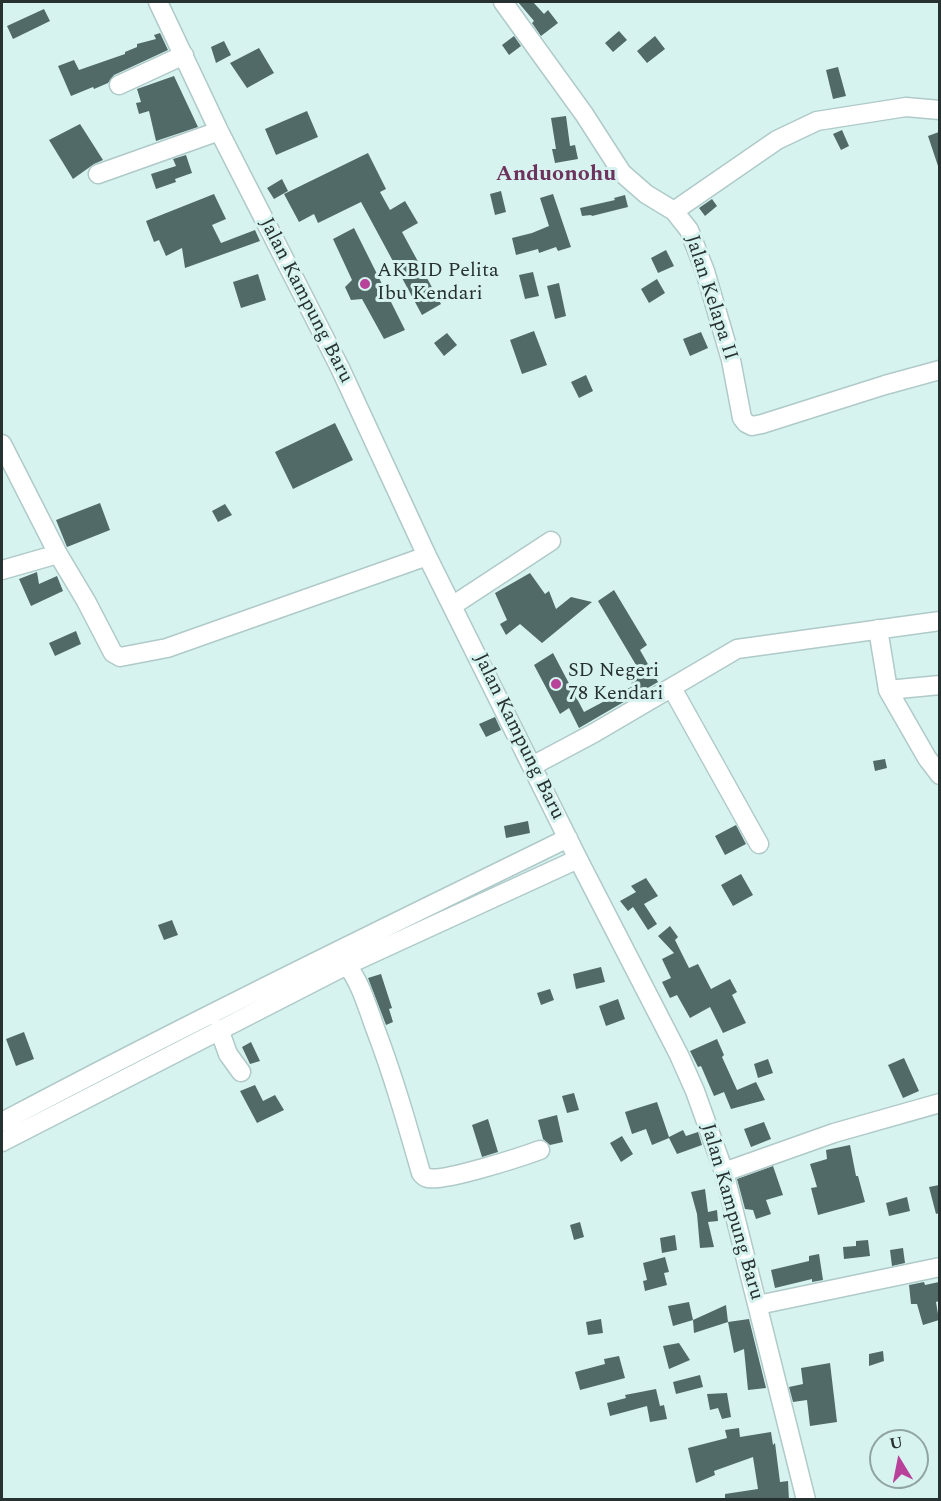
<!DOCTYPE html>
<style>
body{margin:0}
#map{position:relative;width:941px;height:1501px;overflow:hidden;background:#d7f3f0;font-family:Spectral,serif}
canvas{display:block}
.frame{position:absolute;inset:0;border:3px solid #263130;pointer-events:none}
.north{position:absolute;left:869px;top:1429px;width:60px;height:60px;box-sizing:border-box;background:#d7f3f0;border:2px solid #90a5a3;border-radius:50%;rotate:350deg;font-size:16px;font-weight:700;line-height:24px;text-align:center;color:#263130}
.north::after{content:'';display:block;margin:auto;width:21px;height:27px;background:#b84299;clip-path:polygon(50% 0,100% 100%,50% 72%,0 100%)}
</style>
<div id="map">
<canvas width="941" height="1501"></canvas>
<div class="frame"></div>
<div class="north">U</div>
</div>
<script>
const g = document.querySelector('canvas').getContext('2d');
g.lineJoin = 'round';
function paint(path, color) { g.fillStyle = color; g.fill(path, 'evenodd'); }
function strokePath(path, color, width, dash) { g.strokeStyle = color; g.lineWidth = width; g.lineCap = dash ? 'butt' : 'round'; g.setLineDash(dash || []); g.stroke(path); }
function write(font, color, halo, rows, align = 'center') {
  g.font = font + ' Spectral,serif'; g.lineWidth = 6; g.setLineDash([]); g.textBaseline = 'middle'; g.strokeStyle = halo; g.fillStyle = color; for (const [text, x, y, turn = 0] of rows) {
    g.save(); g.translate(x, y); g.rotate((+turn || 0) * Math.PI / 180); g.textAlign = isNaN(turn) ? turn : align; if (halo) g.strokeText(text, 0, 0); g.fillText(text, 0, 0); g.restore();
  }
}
paint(new Path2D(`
 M 518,2 L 533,2 L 544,14 L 548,10 L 558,23 L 541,36 L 532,23 L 534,21 Z
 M 44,9 L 50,21 L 13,39 L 7,26 Z
 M 619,31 L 627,40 L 613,52 L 605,43 Z
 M 160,33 L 168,50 L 114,75 L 108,83 L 94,89 L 93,87 L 71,96 L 58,66 L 74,60 L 79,70 L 125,54 L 125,52 L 137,47 L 137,44 L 156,39 L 154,35 Z
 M 514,36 L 521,46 L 509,55 L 502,45 Z
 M 655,36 L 665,49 L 647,63 L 637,51 Z
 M 224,41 L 231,55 L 216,63 L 211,47 Z
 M 259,48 L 274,73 L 247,88 L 230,63 Z
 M 838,67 L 846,96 L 833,99 L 826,70 Z
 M 174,76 L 198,127 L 156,141 L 149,111 L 139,114 L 136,103 L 141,102 L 137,89 Z
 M 307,111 L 318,137 L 276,155 L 265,129 Z
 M 566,116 L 570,146 L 575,145 L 578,159 L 555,163 L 552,149 L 556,149 L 551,118 Z
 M 80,124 L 103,160 L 94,164 L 73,179 L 49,140 Z
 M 842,130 L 849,146 L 841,150 L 833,134 Z
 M 939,132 L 939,166 L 938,166 L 928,136 Z
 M 368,153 L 386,189 L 380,192 L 390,210 L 405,201 L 418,223 L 402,232 L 441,304 L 422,315 L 361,202 L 318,223 L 314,214 L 299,222 L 284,194 Z
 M 186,155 L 192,173 L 175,179 L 176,182 L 156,189 L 151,174 L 176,166 L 173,159 Z
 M 282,179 L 288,191 L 274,199 L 267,188 Z
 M 501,191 L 506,212 L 495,215 L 490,194 Z
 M 214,194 L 226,219 L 212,225 L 221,243 L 255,230 L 260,241 L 185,268 L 182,248 L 166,256 L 159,240 L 154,242 L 146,221 Z
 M 553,194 L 571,247 L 558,251 L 556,247 L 539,253 L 538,249 L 516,255 L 512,238 L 532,233 L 549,226 L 540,198 Z
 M 625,195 L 628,207 L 592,216 L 591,215 L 582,216 L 580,208 L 615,200 L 614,198 Z
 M 712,199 L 717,206 L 705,216 L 699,208 Z
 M 354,228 L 405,330 L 384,339 L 362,299 L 351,300 L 345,287 L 352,280 L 333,239 Z
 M 666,250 L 674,266 L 658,273 L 651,258 Z
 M 533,272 L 539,296 L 525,299 L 519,275 Z
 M 258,274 L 266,300 L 241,308 L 233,282 Z
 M 657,279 L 665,293 L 649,303 L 641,289 Z
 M 559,283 L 566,316 L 555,319 L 547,286 Z
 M 534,331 L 547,365 L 522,374 L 510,340 Z
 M 701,332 L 708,348 L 690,356 L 683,339 Z
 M 447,333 L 457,345 L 444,356 L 434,343 Z
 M 586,375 L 593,391 L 579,398 L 571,382 Z
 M 335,423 L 353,460 L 293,489 L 275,452 Z
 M 100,503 L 110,530 L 67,547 L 56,520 Z
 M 225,504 L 232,515 L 218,522 L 212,511 Z
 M 37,572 L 39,584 L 57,576 L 63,591 L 31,606 L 19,579 Z
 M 530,573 L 545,594 L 549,591 L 556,609 L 571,597 L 592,602 L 542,643 L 520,624 L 506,635 L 500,624 L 507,620 L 495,593 Z
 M 614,590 L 647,645 L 640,650 L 658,682 L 579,728 L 569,708 L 560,714 L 534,665 L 553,653 L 584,712 L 633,686 L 628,676 L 639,670 L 598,601 Z
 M 76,631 L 81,644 L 55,656 L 49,643 Z
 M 495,717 L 501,730 L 486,737 L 479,724 Z
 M 885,759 L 887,768 L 875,771 L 873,761 Z
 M 528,821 L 530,833 L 506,838 L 504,826 Z
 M 736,825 L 746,844 L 725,855 L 715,836 Z
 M 741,874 L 753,895 L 733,906 L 721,885 Z
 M 646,878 L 658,896 L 644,904 L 657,924 L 648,930 L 633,907 L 628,911 L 620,901 L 636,892 L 631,886 Z
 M 172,920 L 178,935 L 164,940 L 158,925 Z
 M 670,926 L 678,937 L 675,940 L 689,968 L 698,964 L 711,989 L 730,979 L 737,992 L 732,995 L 746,1023 L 723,1033 L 710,1007 L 690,1018 L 677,995 L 670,998 L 662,982 L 671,978 L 662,959 L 674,953 L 658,936 Z
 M 601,967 L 605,982 L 576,989 L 573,974 Z
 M 381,974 L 392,1008 L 389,1009 L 393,1022 L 386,1025 L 368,978 Z
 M 550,989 L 554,1000 L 541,1005 L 537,993 Z
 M 618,999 L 625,1019 L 606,1026 L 599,1006 Z
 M 24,1032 L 34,1059 L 16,1066 L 6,1039 Z
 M 717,1039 L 724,1055 L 722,1057 L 737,1090 L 756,1082 L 765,1100 L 731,1109 L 724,1092 L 714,1096 L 701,1066 L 698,1067 L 690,1051 Z
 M 251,1042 L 260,1061 L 250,1064 L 242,1047 Z
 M 904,1058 L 919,1091 L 903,1098 L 888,1065 Z
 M 768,1059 L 773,1073 L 758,1078 L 754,1064 Z
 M 255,1085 L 263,1101 L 275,1095 L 284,1110 L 257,1123 L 240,1091 Z
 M 574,1093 L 579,1110 L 567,1113 L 562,1096 Z
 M 657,1102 L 669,1137 L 683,1130 L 686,1136 L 698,1132 L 702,1145 L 677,1154 L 669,1138 L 652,1145 L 646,1129 L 632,1134 L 625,1112 Z
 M 557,1115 L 563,1142 L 550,1145 L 543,1139 L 538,1120 Z
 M 488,1119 L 498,1152 L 482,1157 L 472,1125 Z
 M 764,1122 L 771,1139 L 751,1147 L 744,1129 Z
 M 622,1136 L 633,1154 L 621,1162 L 610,1143 Z
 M 850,1145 L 856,1176 L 858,1176 L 865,1202 L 818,1215 L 811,1188 L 817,1187 L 810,1164 L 827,1159 L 826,1150 Z
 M 773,1166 L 783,1195 L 766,1200 L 771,1214 L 756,1219 L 753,1210 L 745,1209 L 737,1179 Z
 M 939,1185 L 939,1213 L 936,1214 L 929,1187 Z
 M 705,1189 L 708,1212 L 717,1210 L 718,1221 L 708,1222 L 714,1247 L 700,1248 L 697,1214 L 691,1192 Z
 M 907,1197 L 910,1211 L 889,1216 L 886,1203 Z
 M 580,1222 L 584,1237 L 574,1240 L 570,1225 Z
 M 675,1235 L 677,1250 L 662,1253 L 660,1238 Z
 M 868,1240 L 870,1256 L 844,1259 L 843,1247 L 856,1246 L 856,1241 Z
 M 903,1248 L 905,1263 L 892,1266 L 890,1250 Z
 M 819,1254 L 823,1280 L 812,1282 L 812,1279 L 775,1288 L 771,1270 L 809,1261 L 809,1256 Z
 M 665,1257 L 669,1272 L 664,1273 L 667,1285 L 645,1291 L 643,1281 L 647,1280 L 643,1263 Z
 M 924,1282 L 925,1285 L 939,1282 L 939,1301 L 936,1302 L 939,1320 L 923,1325 L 917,1304 L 911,1304 L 909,1285 Z
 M 689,1302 L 693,1320 L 673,1326 L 668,1306 Z
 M 726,1305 L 728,1322 L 694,1333 L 693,1320 Z
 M 601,1319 L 603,1333 L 588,1335 L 586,1322 Z
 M 749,1319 L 766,1388 L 748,1390 L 744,1349 L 734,1353 L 728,1322 Z
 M 679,1343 L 690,1360 L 669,1369 L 663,1346 Z
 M 883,1351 L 884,1361 L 869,1366 L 869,1354 Z
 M 619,1356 L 625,1378 L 580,1390 L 575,1372 L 605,1364 L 604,1359 Z
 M 830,1363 L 837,1422 L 810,1426 L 807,1400 L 793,1402 L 789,1387 L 803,1384 L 801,1368 Z
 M 700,1375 L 703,1387 L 676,1394 L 673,1382 Z
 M 656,1389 L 660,1406 L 664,1405 L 667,1419 L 650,1422 L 647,1406 L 610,1416 L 607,1403 L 626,1398 L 625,1395 Z
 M 727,1393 L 731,1417 L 722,1419 L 718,1408 L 710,1410 L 707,1394 Z
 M 739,1428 L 740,1437 L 771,1432 L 773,1445 L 775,1443 L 780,1482 L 788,1481 L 789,1500 L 725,1500 L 725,1494 L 758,1489 L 753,1457 L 714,1471 L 715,1475 L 696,1483 L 688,1448 L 727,1438 L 725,1430 Z`), '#516a68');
const minor = new Path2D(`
 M 158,2 L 219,131 L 340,368 L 427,556 L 578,859 L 679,1055 L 695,1091 L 724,1172 L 806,1500
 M 503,2 L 584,114 L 622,173 L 646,194 L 674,211 L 689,230 L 705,271 L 731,360 L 742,418 L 746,423 L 752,426 L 762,424 L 885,385 L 940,370
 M 119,85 L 184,55
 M 98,174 L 219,131
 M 674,211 L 777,140 L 817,121 L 906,107 L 940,110
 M 2,444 L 58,554 L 86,601 L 113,653 L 120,657 L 167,648 L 427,556
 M 2,570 L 58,554
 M 452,606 L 551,541
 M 878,629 L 888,690 L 927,758 L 940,775
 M 672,688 L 759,844
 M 888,690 L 940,685
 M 532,766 L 594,733 L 737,649 L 940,621
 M 347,965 C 361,984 367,1006 375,1028 C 393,1075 407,1124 421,1173 C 423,1176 424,1177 428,1178 C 444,1182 521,1157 540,1150
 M 219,1029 L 228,1054 L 241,1072
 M 2,1122 C 188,1023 378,931 568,838
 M 2,1142 L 347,965 L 578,859
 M 724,1172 L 834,1133 L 940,1103
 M 758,1305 L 940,1267`);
strokePath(minor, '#afcac8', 21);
strokePath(minor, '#fff', 18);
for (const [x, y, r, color] of [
 [365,284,6,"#b84299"],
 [556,684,6,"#b84299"]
]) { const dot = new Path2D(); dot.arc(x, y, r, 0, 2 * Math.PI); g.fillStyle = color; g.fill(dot); strokePath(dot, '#d7f3f0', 2); }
write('20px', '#263130', '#d7f3f0', [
 ["AKBID Pelita",377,272],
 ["Ibu Kendari",377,295],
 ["SD Negeri",568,672],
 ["78 Kendari",568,695]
], 'left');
write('20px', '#263130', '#d7f3f0', [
 ["Jalan Kelapa II",710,298,72],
 ["Jalan Kampung Baru",305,301,63],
 ["Jalan Kampung Baru",518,737,64],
 ["Jalan Kampung Baru",731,1212,74]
]);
write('bold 22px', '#6e335d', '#d7f3f0', [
 ["Anduonohu",556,176]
]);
</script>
